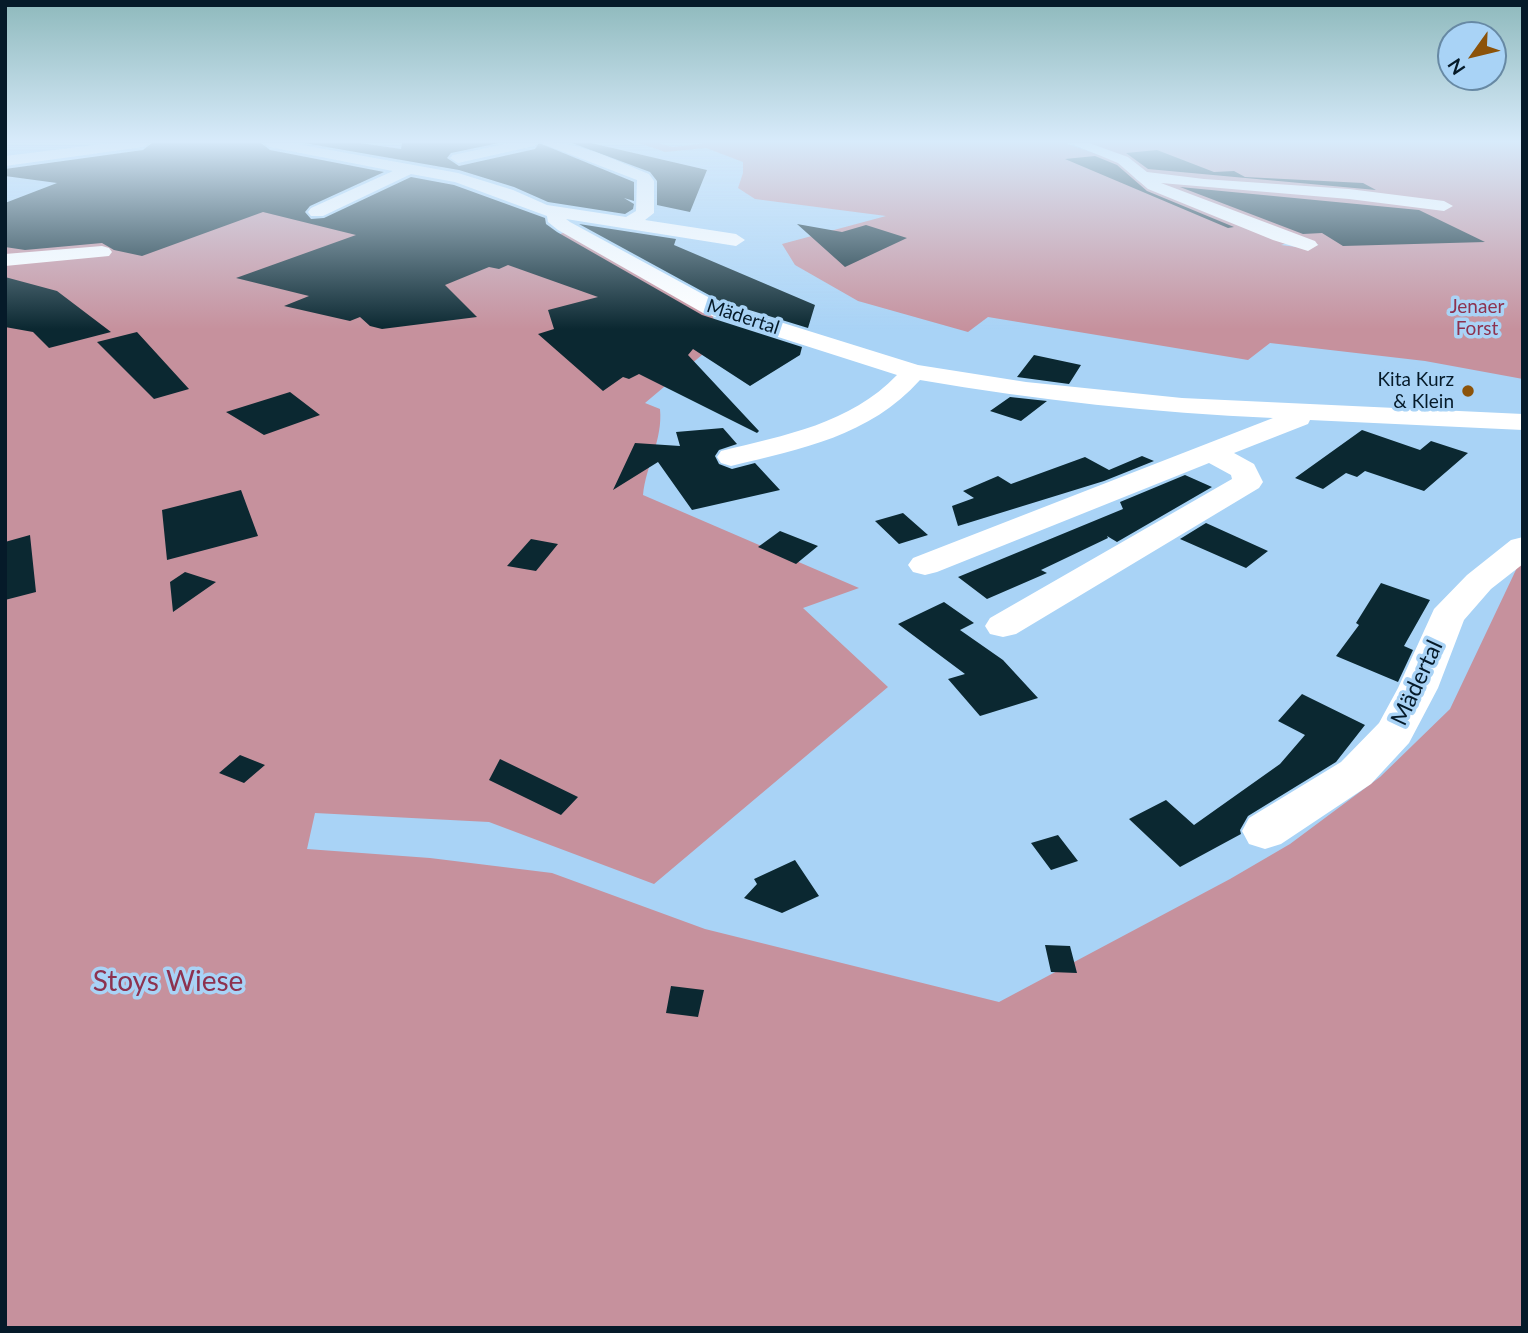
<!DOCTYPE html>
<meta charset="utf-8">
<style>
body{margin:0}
#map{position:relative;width:1528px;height:1333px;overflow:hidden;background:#a9d3f6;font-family:Lato,sans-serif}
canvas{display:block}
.frame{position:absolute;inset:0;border:7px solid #051a29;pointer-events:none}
.north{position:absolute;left:1437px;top:21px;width:70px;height:70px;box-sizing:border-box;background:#a9d3f6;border:2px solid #6789a4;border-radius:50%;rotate:236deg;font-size:19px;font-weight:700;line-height:28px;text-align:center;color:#051a29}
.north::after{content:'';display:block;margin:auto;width:24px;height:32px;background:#8c530a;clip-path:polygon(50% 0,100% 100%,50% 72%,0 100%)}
</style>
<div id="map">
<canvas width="1528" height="1333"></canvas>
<div class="frame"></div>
<div class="north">N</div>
</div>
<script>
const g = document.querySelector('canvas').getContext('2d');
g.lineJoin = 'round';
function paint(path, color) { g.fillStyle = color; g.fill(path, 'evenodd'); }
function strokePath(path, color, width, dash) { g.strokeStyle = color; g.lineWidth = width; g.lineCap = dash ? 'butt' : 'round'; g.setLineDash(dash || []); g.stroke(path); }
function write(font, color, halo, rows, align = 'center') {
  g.font = font + ' Lato,sans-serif'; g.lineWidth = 7; g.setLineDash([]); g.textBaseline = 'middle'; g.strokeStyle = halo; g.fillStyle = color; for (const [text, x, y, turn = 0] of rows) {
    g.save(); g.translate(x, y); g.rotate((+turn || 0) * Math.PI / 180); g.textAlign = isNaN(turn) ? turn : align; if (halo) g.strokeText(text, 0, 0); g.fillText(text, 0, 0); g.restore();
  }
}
paint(new Path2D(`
 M 639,143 L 658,143 L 673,147 L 706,143 L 1065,143 L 1120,162 L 1137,180 L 1290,242 L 1281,245 L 1297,247 L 1319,245 L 1291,237 L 1159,183 L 1124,158 L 1080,143 L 1523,143 L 1523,379 L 1425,361 L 1270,343 L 1248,360 L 988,317 L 968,332 L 858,301 L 795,265 L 782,244 L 886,216 L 755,199 L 738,188 L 743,173 L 743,162 L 706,148 L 665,152 Z
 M 247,199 L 477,270 L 565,232 L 712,315 L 720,334 L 709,349 L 645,403 L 660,409 C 663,440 646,465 643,495 L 859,588 L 803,608 L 888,687 L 654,884 L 489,822 L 315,813 L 307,849 L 430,858 L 552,873 L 705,929 L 999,1002 L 1230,879 L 1290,844 L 1380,777 L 1450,709 L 1523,555 L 1523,1328 L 5,1328 L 5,209 Z`), '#c6919d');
paint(new Path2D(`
 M 152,143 L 261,143 L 270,150 L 384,172 L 310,206 L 305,212 L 311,219 L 324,218 L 411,177 L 454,185 L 545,218 L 546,224 L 557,232 L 702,315 L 802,347 L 800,355 L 750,386 L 693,349 L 688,355 L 759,431 L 757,433 L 639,374 L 629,379 L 623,377 L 603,391 L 538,334 L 554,329 L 548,310 L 598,297 L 508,265 L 499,269 L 489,267 L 445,285 L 477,317 L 382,329 L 370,326 L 360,317 L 350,321 L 284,306 L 309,296 L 236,278 L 356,235 L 263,212 L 142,256 L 114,250 L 102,243 L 25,250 L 5,247 L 5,203 L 57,183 L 5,176 L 5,169 L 143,150 Z
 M 304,143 L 360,143 L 401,149 L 402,143 L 499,143 L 451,153 L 447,158 L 459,166 L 535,149 L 539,143 L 634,182 L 634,201 L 624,198 L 634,204 L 633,209 L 625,214 L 548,202 L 514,187 L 459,170 Z
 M 572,143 L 591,143 L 707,170 L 690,212 L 657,205 L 657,181 L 650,172 Z
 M 1157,150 L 1214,172 L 1234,171 L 1245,177 L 1363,183 L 1376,190 L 1148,169 L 1126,153 Z
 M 1095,156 L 1117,165 L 1147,191 L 1234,227 L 1228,228 L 1065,159 Z
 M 1180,187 L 1419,210 L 1485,242 L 1343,246 L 1322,233 L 1303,234 Z
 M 579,224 L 676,239 L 674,245 L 815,305 L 808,328 L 720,301 Z
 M 797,224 L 842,232 L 866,225 L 907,238 L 845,267 Z
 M 5,277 L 57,291 L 111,332 L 49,348 L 33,332 L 5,327 Z
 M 137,332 L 189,389 L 154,399 L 97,342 Z
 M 1034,355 L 1081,365 L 1069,384 L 1017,377 Z
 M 290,392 L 320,415 L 264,435 L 226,412 Z
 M 1010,397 L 1047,401 L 1021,421 L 990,411 Z
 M 723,428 L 737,444 L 719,450 L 715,456 L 719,464 L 732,469 L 755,463 L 780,490 L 692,510 L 658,462 L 613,490 L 635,443 L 680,446 L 676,432 Z
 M 1362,430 L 1420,450 L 1431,441 L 1468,453 L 1424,491 L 1365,471 L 1357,477 L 1346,473 L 1323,489 L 1295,478 Z
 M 1142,456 L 1154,461 L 1104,481 L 958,526 L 952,506 L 974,498 L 963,491 L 998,476 L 1011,484 L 1085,457 L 1109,470 Z
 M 1185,475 L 1212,487 L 1117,542 L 1107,536 L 1108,538 L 1041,570 L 1047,573 L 987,599 L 958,577 L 1123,509 L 1120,502 Z
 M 241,490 L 258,536 L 167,560 L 162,510 Z
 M 903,513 L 928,535 L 899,544 L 875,521 Z
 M 1206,523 L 1268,551 L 1246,568 L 1180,539 Z
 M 780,531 L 818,546 L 796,564 L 758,547 Z
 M 30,535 L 36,592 L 5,600 L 5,542 Z
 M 531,539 L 558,544 L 536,571 L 507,566 Z
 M 185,572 L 216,582 L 173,612 L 170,582 Z
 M 1381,583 L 1430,600 L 1404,646 L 1413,650 L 1398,682 L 1336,656 L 1359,625 L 1356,623 Z
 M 944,602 L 974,623 L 960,630 L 1003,660 L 1038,698 L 980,716 L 948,679 L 965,674 L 898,624 Z
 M 1302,694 L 1365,725 L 1336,762 L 1248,816 L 1240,830 L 1241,834 L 1180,867 L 1129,819 L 1166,800 L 1194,825 L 1280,764 L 1305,735 L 1278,721 Z
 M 240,755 L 265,765 L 244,783 L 219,773 Z
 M 500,759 L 578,797 L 561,815 L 489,780 Z
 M 1058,835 L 1078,861 L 1051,870 L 1031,843 Z
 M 795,860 L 819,896 L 782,913 L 744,898 L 757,884 L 754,879 Z
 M 1045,945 L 1070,946 L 1077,973 L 1051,972 Z
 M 671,986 L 704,990 L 698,1017 L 666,1013 Z`), '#0b2831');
paint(new Path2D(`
 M 112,143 L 150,143 L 143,147 L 5,166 L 5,156 Z
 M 263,143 L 291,143 L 458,173 L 513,190 L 547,205 L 626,217 L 636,211 L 637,180 L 541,143 C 578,140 614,160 649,174 L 654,181 L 654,213 L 645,220 L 736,234 L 745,240 L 736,246 L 566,219 L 570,222 L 719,303 L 918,365 L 1026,382 L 1182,398 L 1523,414 L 1523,430 L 1310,420 L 1308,424 L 1234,453 L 1254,464 L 1263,482 L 1259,488 L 1016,634 L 1003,637 L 990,634 L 985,626 L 990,618 L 1232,479 L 1231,475 L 1209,463 L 937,572 L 925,575 L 913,572 L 908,565 L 913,558 L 1273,418 C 1154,413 1037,400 920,380 C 870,436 801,449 731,466 L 721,463 L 717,457 L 721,451 C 785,435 850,424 897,375 L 703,313 L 558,230 L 548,222 L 547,216 L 455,182 L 411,174 L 323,216 L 311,216 L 308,212 L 311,208 L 393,171 L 270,147 Z
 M 510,143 L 536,143 L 534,146 L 458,163 L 450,158 L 453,155 Z
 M 1070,143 L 1089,143 L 1128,157 L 1147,172 L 1204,179 L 1349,189 L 1444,201 L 1453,206 L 1444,211 L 1349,199 L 1161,183 L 1315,241 L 1318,245 L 1308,251 L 1273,240 L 1148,189 L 1118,163 Z
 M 102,246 L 109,248 L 112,252 L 109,256 L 5,266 L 5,254 Z
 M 1523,537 L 1523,564 L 1491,589 L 1464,620 L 1438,688 L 1409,743 L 1371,784 L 1281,844 L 1265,849 L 1249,844 L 1242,831 L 1249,818 L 1341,762 L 1379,723 L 1398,688 L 1434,609 L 1467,575 L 1511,540 Z`), '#fff');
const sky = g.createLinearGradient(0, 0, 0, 329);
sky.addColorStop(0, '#8eb9bc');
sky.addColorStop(0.43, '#d8ebfb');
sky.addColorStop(1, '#d8ebfb00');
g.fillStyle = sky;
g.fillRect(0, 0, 1528, 329);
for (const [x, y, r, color] of [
 [1468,391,7,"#8c530a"]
]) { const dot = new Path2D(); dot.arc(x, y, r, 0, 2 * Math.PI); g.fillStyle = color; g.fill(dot); strokePath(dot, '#a9d3f6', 2.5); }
write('19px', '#8d324f', '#a9d3f6', [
 ["Jenaer",1477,307],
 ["Forst",1477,329]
]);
write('19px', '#051a29', '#a9d3f6', [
 ["Mädertal",743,317,18]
]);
write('19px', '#051a29', '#a9d3f6', [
 ["Kita Kurz",1454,380],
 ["& Klein",1454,402]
], 'right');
write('23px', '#051a29', '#a9d3f6', [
 ["Mädertal",1417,683,-65]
]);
write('28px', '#8d324f', '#a9d3f6', [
 ["Stoys Wiese",168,982]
]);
</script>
